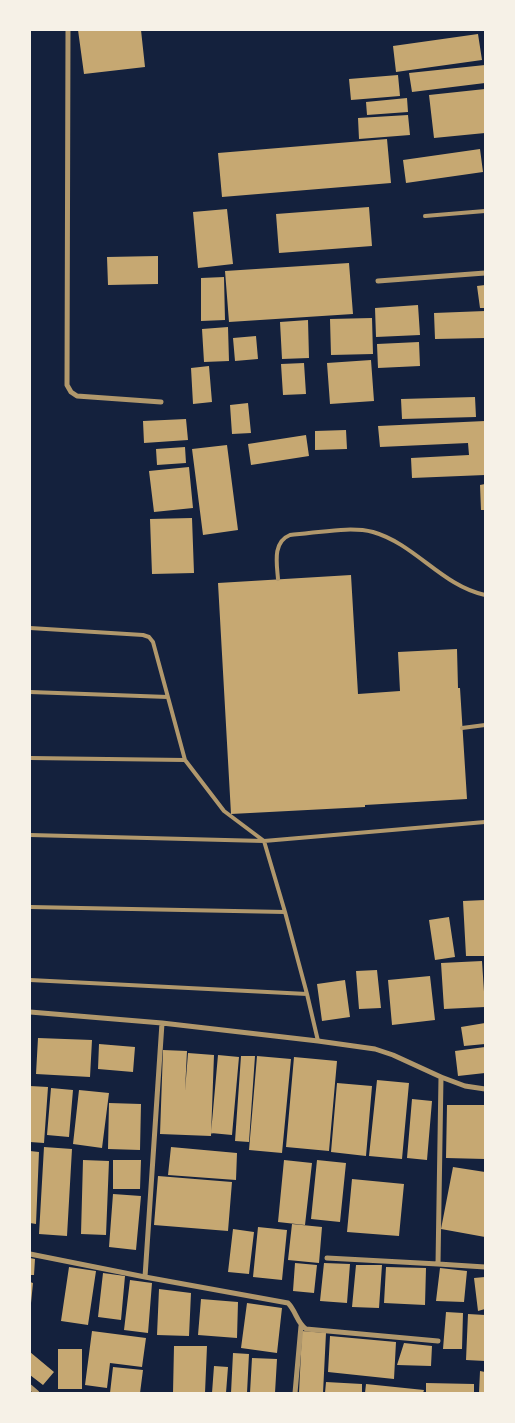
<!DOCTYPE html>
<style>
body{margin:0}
#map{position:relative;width:515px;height:1423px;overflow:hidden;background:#14213d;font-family:Figtree,sans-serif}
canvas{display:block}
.frame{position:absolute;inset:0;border:31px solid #f6f1e7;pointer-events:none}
</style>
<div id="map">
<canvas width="515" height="1423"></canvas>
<div class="frame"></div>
</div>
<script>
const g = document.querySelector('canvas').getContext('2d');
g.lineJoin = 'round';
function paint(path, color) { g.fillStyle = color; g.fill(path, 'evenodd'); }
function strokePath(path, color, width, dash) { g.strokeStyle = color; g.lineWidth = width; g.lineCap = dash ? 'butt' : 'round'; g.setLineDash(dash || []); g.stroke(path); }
paint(new Path2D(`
 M 78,30 L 141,30 L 145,67 L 84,74 Z
 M 478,34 L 482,60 L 396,72 L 393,46 Z
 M 485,65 L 485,83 L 412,92 L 409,73 Z
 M 398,75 L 400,96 L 351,100 L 349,79 Z
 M 485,89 L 485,133 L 434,138 L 429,95 Z
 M 407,98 L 408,112 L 367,115 L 366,102 Z
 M 408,115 L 410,135 L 359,139 L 358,118 Z
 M 387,139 L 391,183 L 222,197 L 218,153 Z
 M 480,149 L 483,172 L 406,183 L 403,160 Z
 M 369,207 L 372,246 L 279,253 L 276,214 Z
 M 227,209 L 233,264 L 198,268 L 193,212 Z
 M 158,256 L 158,284 L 108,285 L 107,257 Z
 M 349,263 L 353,314 L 229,322 L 225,271 Z
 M 224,277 L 225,320 L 201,321 L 201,278 Z
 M 485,285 L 485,308 L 480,308 L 477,286 Z
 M 418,305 L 420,335 L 376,337 L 375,308 Z
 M 485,311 L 485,338 L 435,339 L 434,313 Z
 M 372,318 L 373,354 L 331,355 L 330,319 Z
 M 308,320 L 309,358 L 282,359 L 280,322 Z
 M 228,327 L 229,361 L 204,362 L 202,329 Z
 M 256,336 L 258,359 L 235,361 L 233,338 Z
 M 419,342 L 420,366 L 378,368 L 377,344 Z
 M 371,360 L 374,401 L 330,404 L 327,363 Z
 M 304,363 L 306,394 L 283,395 L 281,364 Z
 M 209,366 L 212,402 L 193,404 L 191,368 Z
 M 475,397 L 476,417 L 402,419 L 401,399 Z
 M 248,403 L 251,433 L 232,434 L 230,405 Z
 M 186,419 L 188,440 L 144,443 L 143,421 Z
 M 485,421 L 485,475 L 412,478 L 411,458 L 469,455 L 468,443 L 380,447 L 378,426 Z
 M 346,430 L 347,449 L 315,450 L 315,431 Z
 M 306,435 L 309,456 L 251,465 L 248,444 Z
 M 227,445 L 238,530 L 203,535 L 192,449 Z
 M 185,447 L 186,463 L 157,465 L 156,449 Z
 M 189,467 L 193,508 L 154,512 L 149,471 Z
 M 485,484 L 485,510 L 481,510 L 480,485 Z
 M 192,518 L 194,573 L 152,574 L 150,519 Z
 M 351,575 L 358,694 L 400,691 L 398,652 L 457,649 L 458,688 L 460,688 L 467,799 L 365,805 L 365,807 L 231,814 L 218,583 Z
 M 485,900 L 485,956 L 466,956 L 463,901 Z
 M 449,917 L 455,957 L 435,960 L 429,920 Z
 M 482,961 L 485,1007 L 444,1009 L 441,963 Z
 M 377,970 L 381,1008 L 359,1009 L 356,971 Z
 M 430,976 L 435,1020 L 392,1025 L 388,980 Z
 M 345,980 L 350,1017 L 322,1021 L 317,984 Z
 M 485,1023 L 485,1044 L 464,1046 L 461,1027 Z
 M 38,1038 L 92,1040 L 90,1077 L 36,1074 Z
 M 99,1044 L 135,1047 L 133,1072 L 98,1069 Z
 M 485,1047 L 485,1073 L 458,1076 L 455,1051 Z
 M 163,1050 L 187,1051 L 185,1091 L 188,1053 L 214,1055 L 211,1136 L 160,1134 Z
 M 218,1055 L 239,1057 L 232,1135 L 211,1133 Z
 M 241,1056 L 255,1056 L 249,1142 L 235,1141 Z
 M 257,1056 L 291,1059 L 282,1153 L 249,1150 Z
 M 294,1057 L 337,1061 L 329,1151 L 286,1147 Z
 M 377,1080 L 409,1083 L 402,1159 L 369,1156 Z
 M 337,1083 L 372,1086 L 366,1156 L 331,1152 Z
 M 30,1086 L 48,1087 L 44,1143 L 30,1142 Z
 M 51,1088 L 73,1090 L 69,1137 L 47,1135 Z
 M 79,1090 L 109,1093 L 102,1148 L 73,1144 Z
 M 412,1099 L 432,1101 L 427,1160 L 407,1158 Z
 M 109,1103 L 141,1104 L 140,1150 L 108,1149 Z
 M 447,1105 L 485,1105 L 485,1159 L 446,1158 Z
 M 44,1147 L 72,1149 L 67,1236 L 39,1234 Z
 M 171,1147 L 237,1153 L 236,1180 L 168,1175 Z
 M 30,1151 L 39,1152 L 36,1224 L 30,1223 Z
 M 83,1160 L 109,1161 L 106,1235 L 81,1234 Z
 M 113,1160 L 141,1160 L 140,1189 L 113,1189 Z
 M 284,1160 L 312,1163 L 305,1225 L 278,1222 Z
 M 317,1160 L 346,1163 L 340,1222 L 311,1219 Z
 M 453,1167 L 485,1172 L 485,1237 L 441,1229 Z
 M 158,1176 L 232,1182 L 228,1231 L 154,1225 Z
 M 352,1179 L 404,1184 L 399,1236 L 347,1232 Z
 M 113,1194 L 141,1196 L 136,1250 L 109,1247 Z
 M 292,1224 L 322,1227 L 319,1263 L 288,1260 Z
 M 258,1227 L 287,1230 L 282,1280 L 253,1277 Z
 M 233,1229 L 254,1232 L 249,1274 L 228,1272 Z
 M 30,1258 L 35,1259 L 34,1275 L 30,1275 Z
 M 295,1263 L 317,1265 L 314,1293 L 293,1291 Z
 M 324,1263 L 350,1264 L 347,1303 L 320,1301 Z
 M 356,1265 L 382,1265 L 379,1308 L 352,1307 Z
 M 69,1267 L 96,1271 L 88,1325 L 61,1321 Z
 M 386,1267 L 426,1268 L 425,1305 L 384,1303 Z
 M 440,1268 L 467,1271 L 464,1302 L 436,1301 Z
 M 103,1273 L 125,1276 L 121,1320 L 98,1317 Z
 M 485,1277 L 485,1309 L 478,1311 L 474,1278 Z
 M 130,1280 L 152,1283 L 148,1333 L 124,1330 Z
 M 30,1282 L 33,1283 L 31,1303 L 30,1302 Z
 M 159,1289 L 191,1293 L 189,1336 L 157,1335 Z
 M 201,1299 L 238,1302 L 237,1338 L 198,1335 Z
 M 247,1303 L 282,1308 L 277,1353 L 241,1348 Z
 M 446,1312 L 463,1313 L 462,1349 L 443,1349 Z
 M 468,1314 L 485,1315 L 485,1361 L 466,1360 Z
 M 92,1331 L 146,1338 L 142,1367 L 110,1363 L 107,1388 L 85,1385 Z
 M 302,1331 L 326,1333 L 323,1393 L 299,1393 Z
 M 330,1336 L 396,1342 L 394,1379 L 328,1372 Z
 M 404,1343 L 432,1346 L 431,1366 L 397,1365 Z
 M 174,1346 L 207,1346 L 205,1393 L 173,1393 Z
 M 58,1349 L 82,1349 L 82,1389 L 58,1389 Z
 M 30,1352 L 54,1372 L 43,1385 L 30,1375 Z
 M 233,1353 L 249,1354 L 247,1393 L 231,1393 Z
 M 252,1358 L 277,1359 L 275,1393 L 250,1393 Z
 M 214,1366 L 228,1367 L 226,1393 L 212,1393 Z
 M 113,1367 L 143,1370 L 140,1393 L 110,1393 Z
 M 480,1371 L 485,1372 L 485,1393 L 479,1393 Z
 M 326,1382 L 362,1384 L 362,1393 L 325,1393 Z
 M 426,1383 L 474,1384 L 474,1393 L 426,1393 Z
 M 366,1384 L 424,1390 L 423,1393 L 365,1393 Z`), '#c6a872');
strokePath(new Path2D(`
 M 425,216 L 485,211
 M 278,579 C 277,565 272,542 290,535 C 296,534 303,534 309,533 C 329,531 353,527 373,532 C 415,544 442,586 485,595
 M 30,628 L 143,635 L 149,637 L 153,642 L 185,760 L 224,811 L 264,841 L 285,912 L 307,994 L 30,980
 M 30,692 L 168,697
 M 462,728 L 485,725
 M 30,758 L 185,760
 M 30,835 L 264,841 L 485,822
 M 30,907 L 285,912
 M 307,994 L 318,1041`), '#b1986c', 4);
strokePath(new Path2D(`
 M 68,30 L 67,385 L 71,392 L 77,396 L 161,402
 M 378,281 L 485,273
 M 30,1012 L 162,1023 L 318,1041 L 375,1049 L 393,1055 L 441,1077 L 465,1086 L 485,1089
 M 441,1077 L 438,1264 L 485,1267
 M 30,1254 L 145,1277 L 288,1303 C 296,1311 297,1323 306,1329 L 438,1341
 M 327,1258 L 438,1264
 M 145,1277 L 162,1023
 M 30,1387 L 37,1393
 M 295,1393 L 301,1326`), '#b1986c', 5);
</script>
